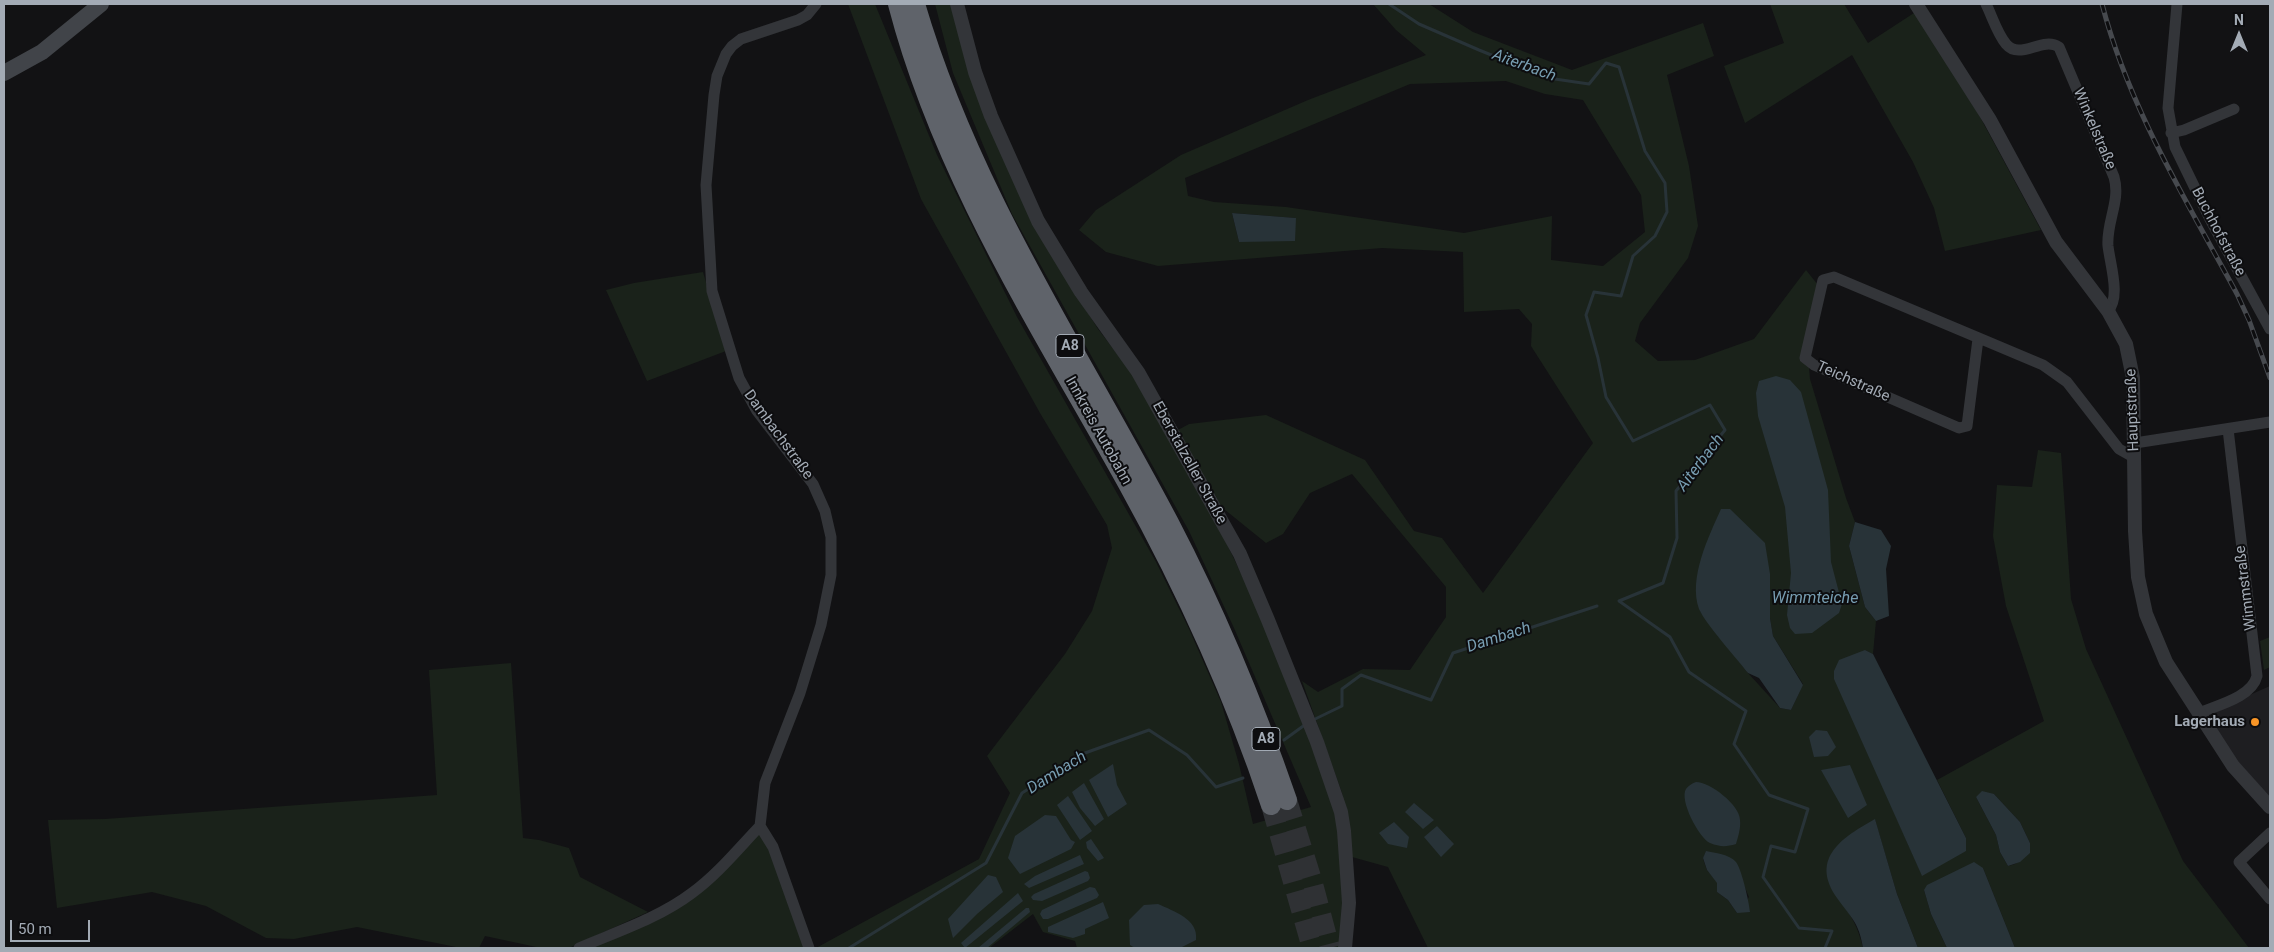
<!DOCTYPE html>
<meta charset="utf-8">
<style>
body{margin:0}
#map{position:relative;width:2274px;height:952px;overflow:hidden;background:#121214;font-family:Roboto,sans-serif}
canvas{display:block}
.frame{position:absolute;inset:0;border:5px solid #a3abb5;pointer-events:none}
.north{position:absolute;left:2214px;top:10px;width:50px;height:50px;-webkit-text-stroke:4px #0d0d0f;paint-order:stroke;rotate:0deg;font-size:14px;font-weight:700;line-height:20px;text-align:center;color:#a3abb5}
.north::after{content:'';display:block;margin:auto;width:18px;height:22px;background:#a3abb5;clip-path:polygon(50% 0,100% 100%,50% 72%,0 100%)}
.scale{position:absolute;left:10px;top:920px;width:80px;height:22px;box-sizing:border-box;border:2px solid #a3abb5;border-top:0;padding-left:6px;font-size:15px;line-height:18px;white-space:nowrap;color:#a3abb5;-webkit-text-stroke:4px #0d0d0f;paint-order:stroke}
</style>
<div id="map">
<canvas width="2274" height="952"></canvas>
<div class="frame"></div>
<div class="north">N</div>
<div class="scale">50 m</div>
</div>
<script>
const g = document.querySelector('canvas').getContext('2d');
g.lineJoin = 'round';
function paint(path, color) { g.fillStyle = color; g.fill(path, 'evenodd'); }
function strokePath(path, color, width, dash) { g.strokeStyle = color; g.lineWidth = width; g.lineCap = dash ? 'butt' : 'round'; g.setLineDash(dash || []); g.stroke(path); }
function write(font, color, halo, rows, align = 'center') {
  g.font = font + ' Roboto,sans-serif'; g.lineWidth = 4; g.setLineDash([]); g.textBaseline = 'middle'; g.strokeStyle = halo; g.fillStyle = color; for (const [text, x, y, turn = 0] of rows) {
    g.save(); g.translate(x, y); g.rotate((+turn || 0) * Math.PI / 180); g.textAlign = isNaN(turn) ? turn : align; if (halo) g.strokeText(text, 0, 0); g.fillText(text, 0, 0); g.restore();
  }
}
paint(new Path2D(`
 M 2270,686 L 2270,797 L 2236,760 L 2211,722 L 2216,710 Z`), '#1e1e21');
paint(new Path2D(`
 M 848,4 L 875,4 L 937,155 L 1017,317 L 1156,562 L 1189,629 L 1221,702 L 1239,764 L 1253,824 L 1311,807 L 1234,628 L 1189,531 L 1012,214 L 953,73 L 935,4 L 952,4 L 1056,262 L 1098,329 L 1135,377 L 1224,538 L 1261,615 L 1323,771 L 1337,818 L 1343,872 L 1342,932 L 1339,948 L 1077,948 L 1075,941 L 1043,932 L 1033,914 L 989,948 L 816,948 L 979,859 L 1010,793 L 987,756 L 1065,654 L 1092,611 L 1112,548 L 1107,525 L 1040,413 L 921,199 Z
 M 1373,4 L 1429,4 L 1473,32 L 1572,70 L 1703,23 L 1714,56 L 1667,75 L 1689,166 L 1698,226 L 1688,258 L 1640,323 L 1635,341 L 1658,361 L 1695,360 L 1754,339 L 1806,270 L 1818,285 L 1809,367 L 1810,379 L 1846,498 L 1855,522 L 1849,546 L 1865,607 L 1876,621 L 1873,654 L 1865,650 L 1883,787 L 1922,875 L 1966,838 L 1937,780 L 2044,721 L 2006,606 L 1993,536 L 1997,485 L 2032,487 L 2038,450 L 2061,453 L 2071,599 L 2086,649 L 2183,861 L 2249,948 L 2015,948 L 1983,868 L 1924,890 L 1931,914 L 1947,948 L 1918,948 L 1897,894 L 1875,820 L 1837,897 C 1851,914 1858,927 1863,948 L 1428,948 L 1388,867 L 1352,857 L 1342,793 L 1302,681 L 1318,692 L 1363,669 L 1410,670 L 1446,617 L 1446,587 L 1352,474 L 1310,493 L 1283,534 L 1266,543 L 1214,501 L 1178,430 L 1189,424 L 1266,415 L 1365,460 L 1414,531 L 1442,538 L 1483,593 L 1593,443 L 1531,346 L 1532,324 L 1519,309 L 1464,312 L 1463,252 L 1382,248 L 1158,266 L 1106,252 L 1079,230 L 1096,210 L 1181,155 L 1308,100 L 1426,55 L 1396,30 ZM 1506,81 L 1545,94 L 1583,100 L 1641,195 L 1645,232 L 1603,266 L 1551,260 L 1552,216 L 1464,233 L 1286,207 L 1214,202 L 1188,196 L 1185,178 L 1410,84 ZM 1232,213 L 1233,213 L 1295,218 L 1239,242 ZM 1770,574 L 1770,618 L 1773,636 L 1803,684 L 1791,710 L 1780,708 L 1748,673 L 1700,611 ZM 1994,794 L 2020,822 L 2030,843 C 2025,856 2022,863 2008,866 L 2000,852 L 1996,835 L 1976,797 ZM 1706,852 L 1742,881 L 1749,897 L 1737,913 L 1728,900 L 1717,892 L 1718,883 L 1707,870 L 1703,859 Z
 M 1770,4 L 1844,4 L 1868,43 L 1914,13 L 1940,43 L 2041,230 L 1945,251 L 1934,208 L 1913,162 L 1852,55 L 1745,123 L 1724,66 L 1784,43 Z
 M 703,272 L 726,351 L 647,381 L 606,290 L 634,283 Z
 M 2270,637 L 2270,667 L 2264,670 L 2260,641 Z
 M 511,663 L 523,838 L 539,840 L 569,848 L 580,877 L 648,912 L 569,948 L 541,948 L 485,936 L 479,948 L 461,948 L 357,927 L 294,939 L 266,938 L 206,906 L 152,892 L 57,908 L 48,820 L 105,819 L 437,795 L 429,670 Z
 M 766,825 L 813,948 L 587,948 L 719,877 Z`), '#1a221a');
paint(new Path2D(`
 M 1232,213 L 1296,218 L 1295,241 L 1239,242 Z
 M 1776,376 L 1790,380 L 1801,392 L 1828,490 L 1831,562 L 1842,604 L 1839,613 L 1812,633 L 1795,634 L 1790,628 L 1787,615 L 1791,573 L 1785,507 L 1758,416 L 1756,393 L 1759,381 Z
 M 1721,509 L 1730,509 L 1765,543 L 1770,574 L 1770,618 L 1773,636 L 1803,685 L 1791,710 L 1780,708 L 1759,678 L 1748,673 C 1737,659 1705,623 1699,609 C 1688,578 1709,536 1721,509 Z
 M 1855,522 L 1881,530 L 1891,546 L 1886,569 L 1889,616 L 1876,621 L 1865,607 L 1849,546 Z
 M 1865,650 L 1873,654 L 1966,838 L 1966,851 L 1922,876 L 1834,679 L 1834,671 L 1839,660 Z
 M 1816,730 L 1827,731 L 1836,747 L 1828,756 L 1814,757 L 1809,737 Z
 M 1113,764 L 1117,785 L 1127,804 L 1108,817 L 1089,780 Z
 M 1850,765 L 1867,805 L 1848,818 L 1821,770 Z
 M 1696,782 C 1710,782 1740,805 1740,820 C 1741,828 1738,837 1736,844 C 1726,847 1720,847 1710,843 C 1699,838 1679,800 1686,789 C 1688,786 1693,783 1696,782 Z
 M 1084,783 L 1104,819 L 1095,826 L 1080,808 L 1072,792 Z
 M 1982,791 L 1994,794 L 2020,822 L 2030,843 L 2030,853 L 2020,862 L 2008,866 L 2000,852 L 1996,835 L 1976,797 Z
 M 1068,796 L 1092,831 L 1080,840 L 1057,805 Z
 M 1414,803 L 1434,820 L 1423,829 L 1405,812 Z
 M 1045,815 L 1056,816 L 1071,840 L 1075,842 L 1071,849 L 1020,874 L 1008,858 L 1015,836 Z
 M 1875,819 L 1897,894 L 1918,948 L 1863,948 C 1859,922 1851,918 1837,898 C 1809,858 1843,837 1875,819 Z
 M 1394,822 L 1409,837 L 1407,848 L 1388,844 L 1379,833 Z
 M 1437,826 L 1454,844 L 1441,857 L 1424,837 Z
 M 1091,839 L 1104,858 L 1098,861 L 1087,848 L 1086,842 Z
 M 1706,851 C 1715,853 1729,854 1736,862 C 1742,870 1749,902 1750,912 L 1737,913 L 1728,900 L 1717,892 L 1717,883 L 1707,870 L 1703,858 Z
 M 1080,855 L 1084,864 L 1029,888 L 1024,884 L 1035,876 Z
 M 1974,862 L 1983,868 L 2015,948 L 1947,948 L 1931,914 L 1924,890 L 1927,885 Z
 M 1085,871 L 1088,872 L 1090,878 L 1088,881 L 1042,901 L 1033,900 L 1031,897 L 1034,894 Z
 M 988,875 L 996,877 L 1003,892 L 977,914 L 953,938 L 948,919 Z
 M 1090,887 L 1095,888 L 1099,895 L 1097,898 L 1048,919 L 1043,919 L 1040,914 L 1042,910 Z
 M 1018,893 L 1023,901 L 965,948 L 961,943 Z
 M 1103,902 L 1109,918 L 1085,929 L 1085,934 L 1073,938 L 1048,932 L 1048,927 Z
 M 1158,904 C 1173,911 1199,919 1196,940 L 1180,948 L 1135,948 L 1130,945 L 1129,920 L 1144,905 Z
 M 1026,908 L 1029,908 L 1030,912 L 987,948 L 978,948 Z`), '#283338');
strokePath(new Path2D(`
 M 1389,4 L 1419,24 L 1479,50 L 1548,78 L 1589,84 L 1606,63 L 1619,67 L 1645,151 L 1665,183 L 1667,212 L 1655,236 L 1633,256 L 1621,296 L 1594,292 L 1586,315 L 1598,358 L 1606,397 L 1633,441 L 1710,405 L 1725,430 L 1676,491 L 1677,538 L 1663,583 L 1619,601 L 1670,637 L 1689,672 L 1746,711 L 1734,744 L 1769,795 L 1808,809 L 1795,852 L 1771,846 L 1763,877 L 1799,928 L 1832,931 L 1825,948
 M 1313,720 L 1342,706 L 1342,689 L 1361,675 L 1431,700 L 1453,653 L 1597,606
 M 1284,740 L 1306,724
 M 849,948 L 986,863 L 1022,793 L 1085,753 L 1149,730 L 1187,755 L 1216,787 L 1243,778`), '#283338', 3);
strokePath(new Path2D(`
 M 1287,800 L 1312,880 L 1330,948
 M 1271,805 L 1312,948`), '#2f3134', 20, [20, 10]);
strokePath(new Path2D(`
 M 1986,4 C 1992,16 1997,33 2006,44 C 2020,61 2042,36 2059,47 L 2114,177 C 2121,201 2106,222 2108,246 C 2110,264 2121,297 2108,311
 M 2177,4 L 2168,108 L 2175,147 L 2210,219 L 2270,329
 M 2171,133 L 2184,130 L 2234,109
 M 1978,339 L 1967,426 L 1959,428 L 1814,365 L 1805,358 L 1823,280 L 1834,277 L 2043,365 L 2067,382 L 2119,449 L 2135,458
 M 2135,443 L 2270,422
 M 2199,713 C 2218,705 2252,697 2257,676 L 2228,429
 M 2270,833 L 2239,862 L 2270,899
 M 579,948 C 616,932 659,918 692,893 C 718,874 738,849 760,826
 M 809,948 L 773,847 L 760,826 L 765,783 L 800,693 L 821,625 L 831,575 L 831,537 L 825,511 L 813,484 L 757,411 L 739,378 L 712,291 L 706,185 L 714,95 L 717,76 L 726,54 L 732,46 L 741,39 L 798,20 L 807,15 L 816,4`), '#333539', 11);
strokePath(new Path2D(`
 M 957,4 L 975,72 L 991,116 L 1038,221 L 1081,292 L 1138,372 L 1240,554 L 1268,620 L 1317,742 L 1341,812 L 1344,831 L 1349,903 L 1345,948
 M 1916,4 L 1990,120 L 2056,242 L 2108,311 L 2126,344 L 2133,378 L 2135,531 L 2138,577 L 2146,614 L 2166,662 L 2233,766 L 2270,807`), '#333539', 14);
strokePath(new Path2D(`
 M 4,73 L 42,52 L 101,4`), '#414449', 16);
strokePath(new Path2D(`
 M 898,4 C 943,177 1042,329 1128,484 C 1185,587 1234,694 1271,805
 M 915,4 C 971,194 1078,350 1169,523 C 1216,613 1254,705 1287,800`), '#5f636a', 20);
const rail = new Path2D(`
 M 2102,4 C 2129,108 2186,200 2237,294 L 2249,320 L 2270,378`);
strokePath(rail, '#46494e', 5);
strokePath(rail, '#0d0d0f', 3, [9]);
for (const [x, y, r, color] of [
 [2255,722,5,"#f89526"]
]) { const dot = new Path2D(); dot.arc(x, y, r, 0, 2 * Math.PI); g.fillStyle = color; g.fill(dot); strokePath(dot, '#0d0d0f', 2); }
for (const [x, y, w] of [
 [1070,346,28],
 [1266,739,28]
]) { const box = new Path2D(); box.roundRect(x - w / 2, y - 11.5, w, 23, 4); g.fillStyle = '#0d0d0f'; g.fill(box); strokePath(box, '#a3abb5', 1); }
write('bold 14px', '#a3abb5', null, [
 ["A8",1070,346],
 ["A8",1266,739]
]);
write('15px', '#a3abb5', '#0d0d0f', [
 ["Winkelstraße",2094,129,67],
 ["Buchhofstraße",2218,232,62],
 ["Teichstraße",1853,382,24],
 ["Hauptstraße",2133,410,-92],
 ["Innkreis Autobahn",1098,431,61],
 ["Dambachstraße",778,435,54],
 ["Eberstalzeller Straße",1189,463,61],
 ["Wimmstraße",2246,588,-97]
]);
write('bold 15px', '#a3abb5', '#0d0d0f', [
 ["Lagerhaus",2245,722]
], 'right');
write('italic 16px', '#789eb2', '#0d0d0f', [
 ["Aiterbach",1524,66,20],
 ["Aiterbach",1701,463,-53],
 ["Wimmteiche",1815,599],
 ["Dambach",1499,638,-18],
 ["Dambach",1057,773,-32]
]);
</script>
